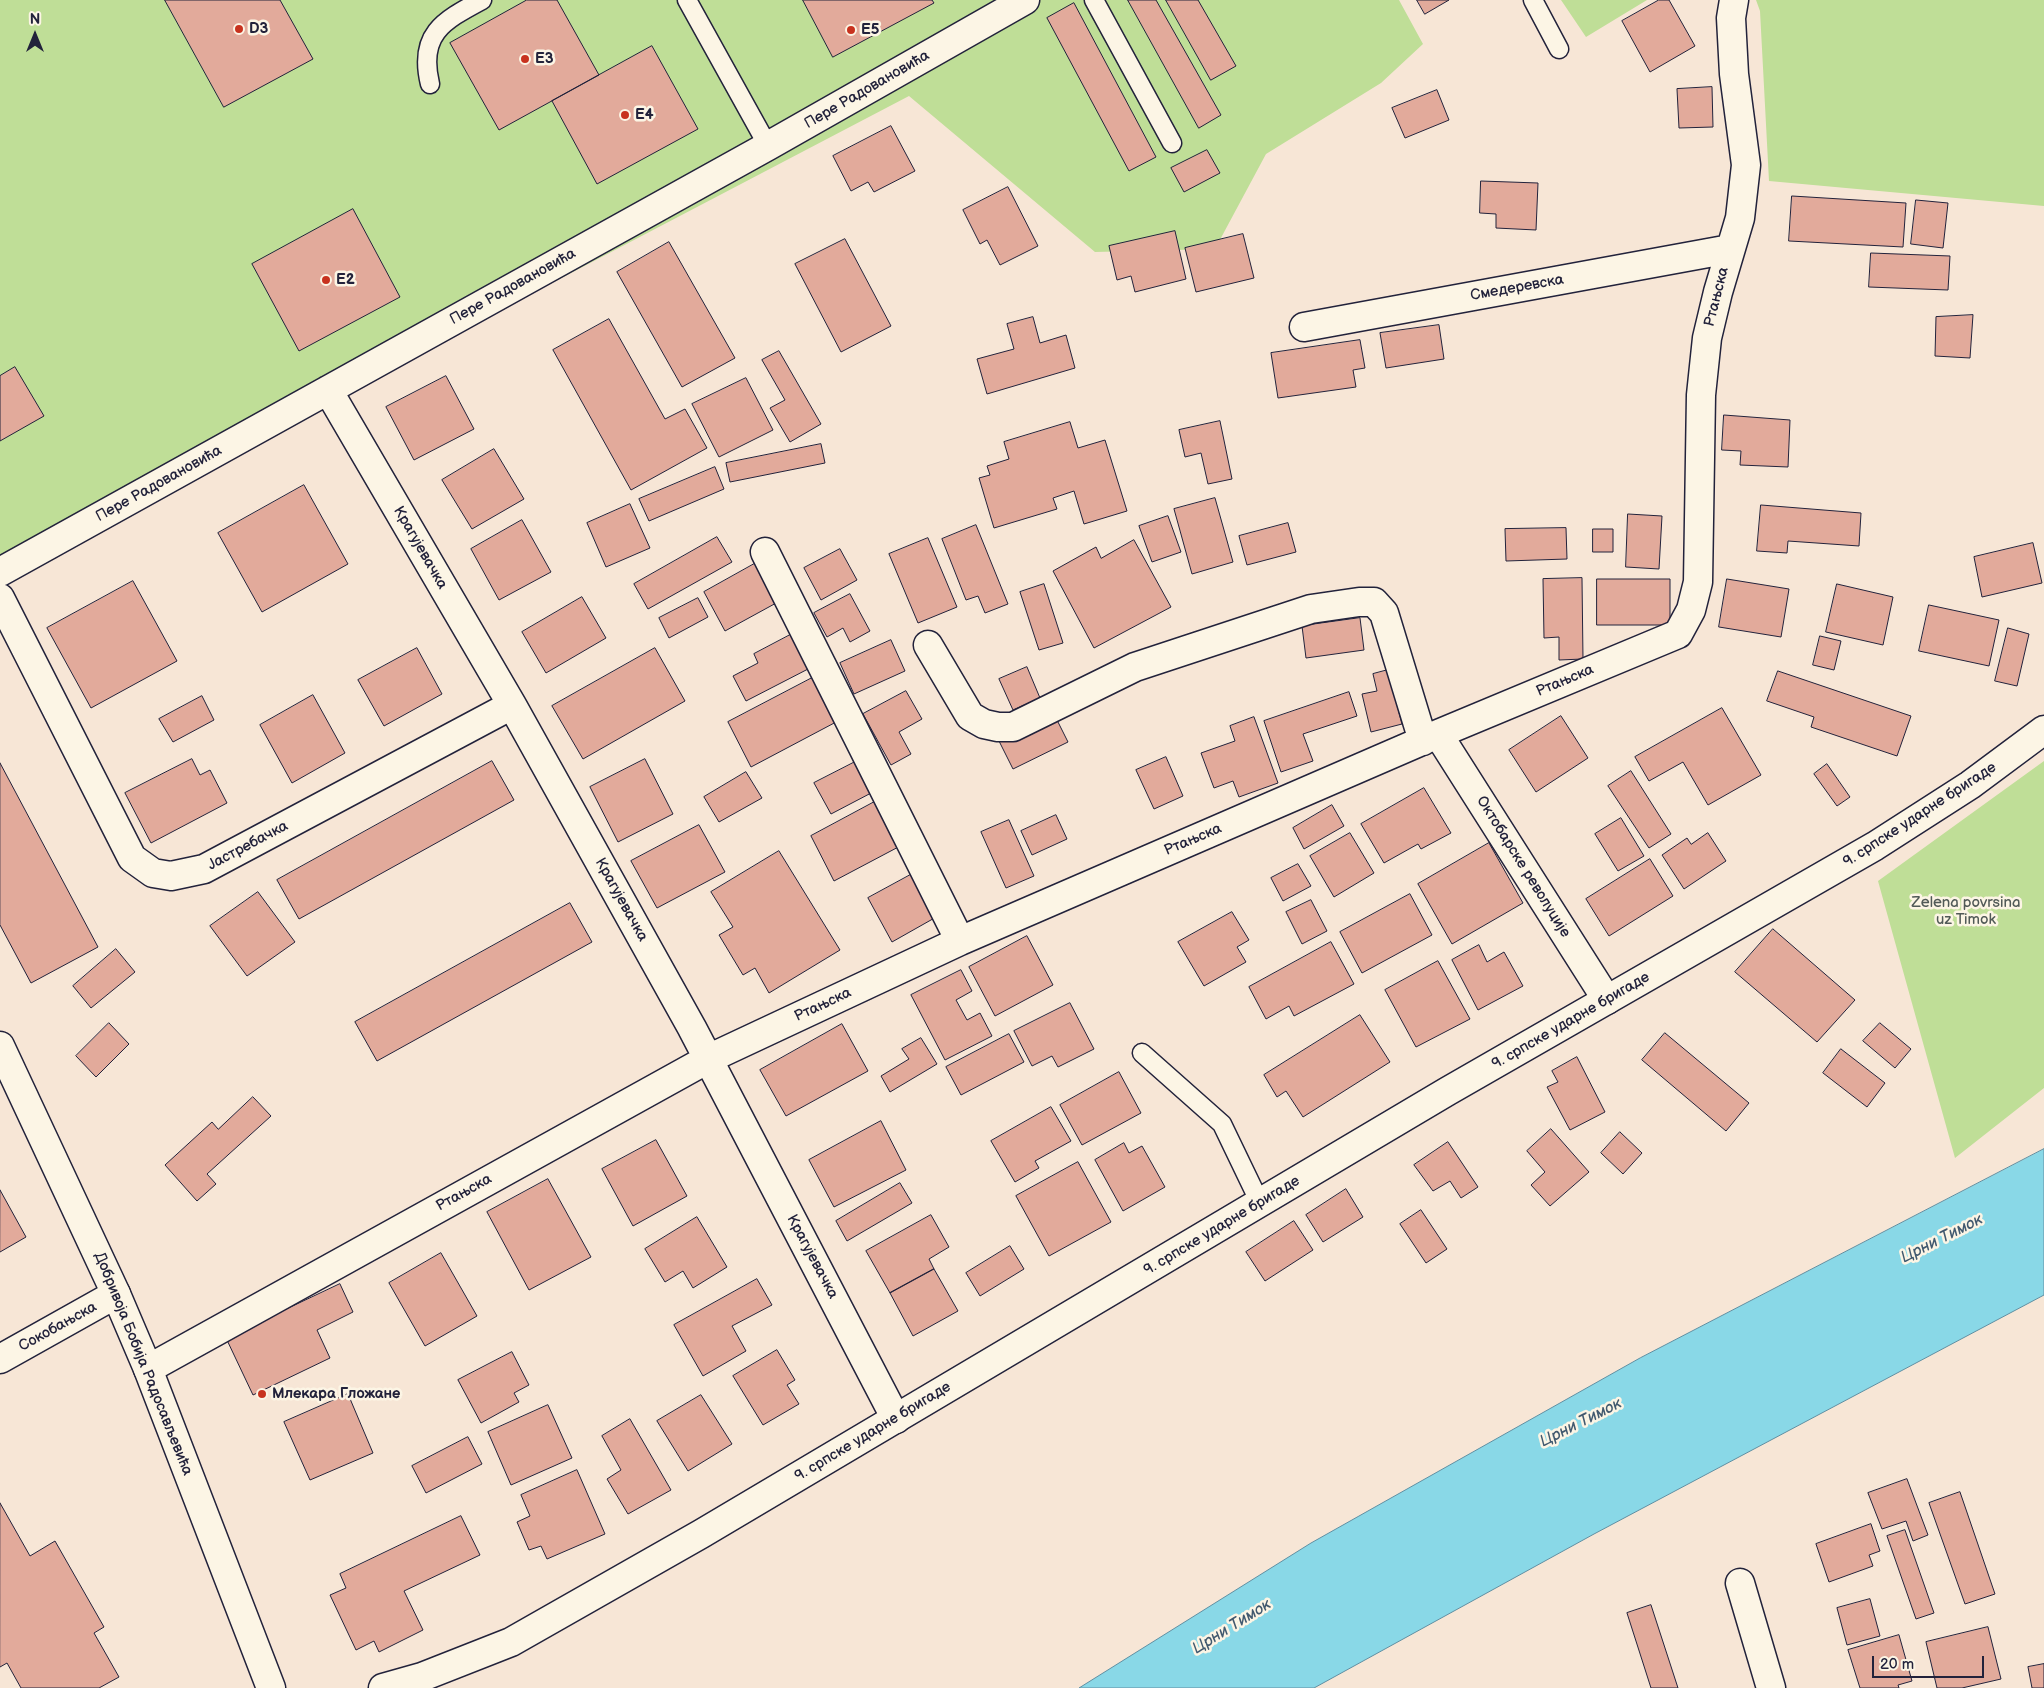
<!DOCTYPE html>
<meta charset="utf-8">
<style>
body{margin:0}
#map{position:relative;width:2044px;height:1688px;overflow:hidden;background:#f7e6d6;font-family:"Balsamiq Sans",sans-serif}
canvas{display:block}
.north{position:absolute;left:10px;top:10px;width:50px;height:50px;-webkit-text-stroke:4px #fcf5e5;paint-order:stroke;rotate:0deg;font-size:14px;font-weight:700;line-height:20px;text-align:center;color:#22223b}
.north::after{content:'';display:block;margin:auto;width:18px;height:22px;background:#22223b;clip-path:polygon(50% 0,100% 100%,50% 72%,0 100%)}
.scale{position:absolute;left:1872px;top:1656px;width:112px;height:22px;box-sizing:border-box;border:2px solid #22223b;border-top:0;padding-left:6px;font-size:15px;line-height:18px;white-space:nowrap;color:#22223b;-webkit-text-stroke:4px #fcf5e5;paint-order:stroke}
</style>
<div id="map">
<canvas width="2044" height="1688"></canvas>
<div class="north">N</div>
<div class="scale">20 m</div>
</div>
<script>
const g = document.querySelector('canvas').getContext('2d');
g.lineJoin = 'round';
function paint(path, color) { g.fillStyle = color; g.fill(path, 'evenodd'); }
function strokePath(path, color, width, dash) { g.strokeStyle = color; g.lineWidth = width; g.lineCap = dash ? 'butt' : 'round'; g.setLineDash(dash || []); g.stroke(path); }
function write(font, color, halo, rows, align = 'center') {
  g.font = font + ' "Balsamiq Sans",sans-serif'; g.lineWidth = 5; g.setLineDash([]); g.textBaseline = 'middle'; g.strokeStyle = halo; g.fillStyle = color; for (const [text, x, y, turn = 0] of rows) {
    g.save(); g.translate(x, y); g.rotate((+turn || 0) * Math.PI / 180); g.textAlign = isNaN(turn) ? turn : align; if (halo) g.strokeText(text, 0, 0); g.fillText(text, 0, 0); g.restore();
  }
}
paint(new Path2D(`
 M 0,0 L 1399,0 L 1423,44 L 1381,83 L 1266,154 L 1215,249 L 1095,252 L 909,96 L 0,572 Z
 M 1561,0 L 1647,0 L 1586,37 Z
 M 1756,0 L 2044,0 L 2044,206 L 1769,181 L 1760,11 Z
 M 2044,761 L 2044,1088 L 1955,1158 L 1878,881 Z`), '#bfde97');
const water = new Path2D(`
 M 2044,1149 L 2044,1295 L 1594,1534 L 1314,1688 L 1079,1688 L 1311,1543 L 1640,1358 Z`);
paint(water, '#89d8e7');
strokePath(water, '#608fa2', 1);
const building = new Path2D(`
 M 165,0 L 280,0 L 313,59 L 224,107 Z
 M 527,0 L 557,0 L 599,75 L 499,130 L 450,43 Z
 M 803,0 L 932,0 L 934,3 L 833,57 Z
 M 1128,0 L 1156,0 L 1221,115 L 1199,128 Z
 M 1166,0 L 1198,0 L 1236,66 L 1211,80 Z
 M 1417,0 L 1449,0 L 1425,14 Z
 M 1659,0 L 1669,0 L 1695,46 L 1650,72 L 1622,21 Z
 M 1074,3 L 1156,157 L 1129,171 L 1047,18 Z
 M 652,46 L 698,129 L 597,184 L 552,101 Z
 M 1712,87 L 1713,127 L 1679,128 L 1677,89 Z
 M 1437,90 L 1449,120 L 1405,138 L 1392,108 Z
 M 891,126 L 915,171 L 874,192 L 868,182 L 851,191 L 833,156 Z
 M 1207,150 L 1220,173 L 1184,192 L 1171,168 Z
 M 1481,181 L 1538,183 L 1536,230 L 1496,228 L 1496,214 L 1480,213 Z
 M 1008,187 L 1038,246 L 1000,265 L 987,240 L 980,244 L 963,210 Z
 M 1792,196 L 1906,203 L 1903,247 L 1789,241 Z
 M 1916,200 L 1948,203 L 1943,248 L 1911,244 Z
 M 353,209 L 400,297 L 299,351 L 252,264 Z
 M 1175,231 L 1186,279 L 1135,292 L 1131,276 L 1117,280 L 1109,246 Z
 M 1243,234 L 1254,278 L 1196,292 L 1185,248 Z
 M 845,239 L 891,326 L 841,352 L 795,264 Z
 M 669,242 L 735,358 L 682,387 L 617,272 Z
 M 1871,253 L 1950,256 L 1948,290 L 1869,287 Z
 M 1973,315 L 1970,358 L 1935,356 L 1936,317 Z
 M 1033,317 L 1040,343 L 1066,335 L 1075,368 L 987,394 L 977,359 L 1014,349 L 1007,324 Z
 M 609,319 L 665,419 L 685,409 L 707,448 L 631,490 L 553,350 Z
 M 1439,325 L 1444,359 L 1386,368 L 1380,333 Z
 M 1360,340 L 1365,368 L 1353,370 L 1356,387 L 1278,398 L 1271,353 Z
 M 779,351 L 821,424 L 790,442 L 770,408 L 785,400 L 762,360 Z
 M 15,367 L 44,416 L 0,441 L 0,376 Z
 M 446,376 L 474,429 L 414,460 L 386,407 Z
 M 746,378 L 773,430 L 719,457 L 692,404 Z
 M 1724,415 L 1790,420 L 1788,467 L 1740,465 L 1741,451 L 1722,450 Z
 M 1220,421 L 1232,479 L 1208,484 L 1201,453 L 1185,457 L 1179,430 Z
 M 1070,422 L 1078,448 L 1105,440 L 1127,511 L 1084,524 L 1074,491 L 1053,498 L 1057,509 L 994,528 L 979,478 L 990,475 L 987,466 L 1009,459 L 1004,442 Z
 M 821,444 L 825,463 L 730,482 L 726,463 Z
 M 494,449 L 524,499 L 472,529 L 442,480 Z
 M 715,467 L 724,489 L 649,521 L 639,499 Z
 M 304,485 L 348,564 L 262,612 L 218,533 Z
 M 1215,498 L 1233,562 L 1192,574 L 1174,509 Z
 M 630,504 L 650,548 L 606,567 L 587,523 Z
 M 1761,505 L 1861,513 L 1859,546 L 1788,541 L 1787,553 L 1757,551 Z
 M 1628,514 L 1662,516 L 1659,569 L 1626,567 Z
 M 1168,516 L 1181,552 L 1152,562 L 1139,526 Z
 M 522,520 L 551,572 L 499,600 L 471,549 Z
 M 1288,523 L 1296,552 L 1247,565 L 1239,536 Z
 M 976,525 L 1008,604 L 985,613 L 978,596 L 966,600 L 942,539 Z
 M 1566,528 L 1567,559 L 1506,561 L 1505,529 Z
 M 1593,529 L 1613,529 L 1613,552 L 1593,552 Z
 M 717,537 L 732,562 L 648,609 L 634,584 Z
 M 928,538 L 957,607 L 918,623 L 889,554 Z
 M 1134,540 L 1171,607 L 1094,648 L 1053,571 L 1096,547 L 1101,558 Z
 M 2033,543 L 2042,583 L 1982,597 L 1974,557 Z
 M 840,549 L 857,580 L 821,600 L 804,568 Z
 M 756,563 L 778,602 L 725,631 L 704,592 Z
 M 1582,578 L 1583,659 L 1559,660 L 1559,637 L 1544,638 L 1543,579 Z
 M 1597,579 L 1670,579 L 1670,625 L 1597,625 Z
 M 1727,579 L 1789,589 L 1781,637 L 1719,627 Z
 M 133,581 L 177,661 L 91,708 L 47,628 Z
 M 1044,584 L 1063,643 L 1039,650 L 1020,592 Z
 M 1837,584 L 1893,597 L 1883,645 L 1826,632 Z
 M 850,594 L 870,631 L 850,642 L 843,628 L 827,637 L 814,613 Z
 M 582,597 L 606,638 L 546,673 L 522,632 Z
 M 698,598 L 708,617 L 669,638 L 659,618 Z
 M 1929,605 L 1999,620 L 1989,666 L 1919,651 Z
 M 1360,618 L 1364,650 L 1306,658 L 1302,626 Z
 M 2008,628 L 2029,634 L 2017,686 L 1995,681 Z
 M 792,634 L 810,668 L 746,701 L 733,676 L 758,663 L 754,654 Z
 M 1820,636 L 1841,641 L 1834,670 L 1813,665 Z
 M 891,640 L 905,671 L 854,694 L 840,663 Z
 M 417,648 L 442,694 L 384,726 L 358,680 Z
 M 655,648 L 685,701 L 583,759 L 552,706 Z
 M 1027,667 L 1040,698 L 1013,710 L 999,679 Z
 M 1388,670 L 1402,724 L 1371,732 L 1362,694 L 1377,691 L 1373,674 Z
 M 1778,671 L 1911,716 L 1897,756 L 1811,727 L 1814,717 L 1767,701 Z
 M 814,677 L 838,721 L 751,767 L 728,722 Z
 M 906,691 L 922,719 L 899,732 L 911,754 L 891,765 L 863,714 Z
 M 1349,692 L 1357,716 L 1303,734 L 1313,761 L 1281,772 L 1264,721 Z
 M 313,695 L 345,753 L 292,783 L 260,725 Z
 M 202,696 L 214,720 L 173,742 L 159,719 Z
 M 1722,708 L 1761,775 L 1708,805 L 1683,762 L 1649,781 L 1635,757 Z
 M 1054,714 L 1068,742 L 1013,769 L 999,741 Z
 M 1561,716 L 1588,758 L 1536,792 L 1509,750 Z
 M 1254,717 L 1278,783 L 1239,797 L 1233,781 L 1214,788 L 1201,753 L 1235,741 L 1230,726 Z
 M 1166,757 L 1183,796 L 1154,809 L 1136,770 Z
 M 192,759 L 200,775 L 210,770 L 227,803 L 151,843 L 125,793 Z
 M 645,759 L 673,814 L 618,842 L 590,787 Z
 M 492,761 L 514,800 L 299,919 L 277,880 Z
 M 857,761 L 873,792 L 831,814 L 814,783 Z
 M 0,763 L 98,947 L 31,983 L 0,925 Z
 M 1827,764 L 1850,797 L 1837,806 L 1814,774 Z
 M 1631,771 L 1671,834 L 1649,848 L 1608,786 Z
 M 746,772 L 762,798 L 719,822 L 704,797 Z
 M 1424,788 L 1451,833 L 1421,849 L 1418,844 L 1384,863 L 1361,824 Z
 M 880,799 L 904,844 L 834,881 L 811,836 Z
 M 1332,805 L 1344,826 L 1304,849 L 1293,828 Z
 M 1056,815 L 1067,839 L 1032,855 L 1021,831 Z
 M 1621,818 L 1644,856 L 1618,871 L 1595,834 Z
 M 1009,820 L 1034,876 L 1006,888 L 981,832 Z
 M 699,825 L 725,872 L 657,908 L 631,861 Z
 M 1350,833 L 1374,873 L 1334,897 L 1310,856 Z
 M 1708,833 L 1726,861 L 1684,889 L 1662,855 L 1687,838 L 1691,844 Z
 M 1489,843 L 1523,903 L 1452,944 L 1418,884 Z
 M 779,851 L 840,950 L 769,993 L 755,968 L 743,975 L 719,935 L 733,927 L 711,892 Z
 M 1650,859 L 1673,896 L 1609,936 L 1586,899 Z
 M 1298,864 L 1311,886 L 1283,901 L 1271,878 Z
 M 914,873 L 938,916 L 892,942 L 868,898 Z
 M 258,892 L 295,942 L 247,976 L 210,926 Z
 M 1410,894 L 1432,935 L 1362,973 L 1340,932 Z
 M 1311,900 L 1327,931 L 1302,944 L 1286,912 Z
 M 570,903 L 592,942 L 377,1061 L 355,1022 Z
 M 1232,912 L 1249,940 L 1237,947 L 1246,962 L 1204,986 L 1178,942 Z
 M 1773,929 L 1855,1000 L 1817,1042 L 1735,972 Z
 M 1027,936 L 1053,985 L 995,1016 L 969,967 Z
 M 1331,942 L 1354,984 L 1294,1016 L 1289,1006 L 1266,1019 L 1249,987 Z
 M 1479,945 L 1487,962 L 1504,952 L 1523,986 L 1478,1010 L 1452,960 Z
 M 116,949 L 135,972 L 91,1008 L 73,986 Z
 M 1438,961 L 1470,1019 L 1416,1047 L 1385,990 Z
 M 961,970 L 972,991 L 956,1000 L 967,1020 L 980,1013 L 992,1036 L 945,1060 L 911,995 Z
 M 1070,1003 L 1094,1049 L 1058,1067 L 1052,1056 L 1032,1066 L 1014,1031 Z
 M 1360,1015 L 1390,1062 L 1303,1117 L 1286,1091 L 1277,1097 L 1264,1075 Z
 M 109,1023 L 129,1044 L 96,1077 L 76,1056 Z
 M 1880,1023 L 1911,1049 L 1895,1068 L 1863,1041 Z
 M 842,1024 L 868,1071 L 786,1116 L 760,1070 Z
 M 1665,1033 L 1749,1103 L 1726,1131 L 1642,1060 Z
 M 1009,1034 L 1024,1062 L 961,1095 L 946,1067 Z
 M 921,1038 L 937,1064 L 890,1092 L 881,1076 L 909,1059 L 902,1049 Z
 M 1841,1049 L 1885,1083 L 1867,1107 L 1823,1073 Z
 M 1577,1057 L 1605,1112 L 1570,1130 L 1547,1087 L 1558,1082 L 1552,1071 Z
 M 1119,1072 L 1141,1113 L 1082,1145 L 1060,1105 Z
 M 253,1097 L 271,1116 L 207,1174 L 216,1184 L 197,1201 L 165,1165 L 212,1122 L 218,1129 Z
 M 1051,1107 L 1071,1141 L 1035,1161 L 1039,1168 L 1015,1182 L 991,1141 Z
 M 881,1121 L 906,1170 L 834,1207 L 809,1160 Z
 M 1551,1129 L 1589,1172 L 1550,1206 L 1531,1185 L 1545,1172 L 1527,1151 Z
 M 1620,1132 L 1642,1153 L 1623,1174 L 1601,1153 Z
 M 656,1140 L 687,1196 L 633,1226 L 602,1169 Z
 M 1448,1142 L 1478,1187 L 1461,1198 L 1450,1181 L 1433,1191 L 1414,1165 Z
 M 1124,1143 L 1129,1153 L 1142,1146 L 1165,1187 L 1123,1211 L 1095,1160 Z
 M 1078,1162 L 1111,1222 L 1049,1256 L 1016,1196 Z
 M 548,1179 L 591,1257 L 529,1290 L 487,1212 Z
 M 900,1183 L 912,1203 L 847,1241 L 836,1221 Z
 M 1346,1189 L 1363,1217 L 1323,1242 L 1306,1215 Z
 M 0,1190 L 26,1237 L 0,1252 Z
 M 1421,1210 L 1447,1249 L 1426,1263 L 1400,1224 Z
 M 931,1215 L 949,1247 L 929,1259 L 934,1269 L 890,1293 L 866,1251 Z
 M 697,1217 L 727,1267 L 693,1288 L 683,1271 L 665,1282 L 645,1249 Z
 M 1294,1221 L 1313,1250 L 1265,1281 L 1246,1252 Z
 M 1010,1246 L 1024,1269 L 980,1296 L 966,1273 Z
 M 441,1253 L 477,1316 L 425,1346 L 389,1283 Z
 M 934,1269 L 958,1311 L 913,1336 L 890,1293 Z
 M 757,1279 L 772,1305 L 732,1326 L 746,1351 L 703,1376 L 674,1325 Z
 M 340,1284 L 353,1312 L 317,1330 L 330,1358 L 253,1395 L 226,1338 Z
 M 777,1350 L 795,1380 L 787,1385 L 799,1404 L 763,1425 L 733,1376 Z
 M 512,1352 L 529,1385 L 514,1393 L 519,1402 L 481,1423 L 458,1380 Z
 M 348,1394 L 373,1453 L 310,1480 L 284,1422 Z
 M 701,1395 L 732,1444 L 688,1471 L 657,1421 Z
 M 548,1405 L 572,1458 L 511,1485 L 488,1432 Z
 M 630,1419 L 671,1490 L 628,1514 L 607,1479 L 621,1470 L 602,1436 Z
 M 468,1437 L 482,1464 L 426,1493 L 412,1466 Z
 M 577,1470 L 605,1534 L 547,1559 L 541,1546 L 529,1550 L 517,1522 L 530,1516 L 521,1495 Z
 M 1907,1479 L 1928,1535 L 1913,1541 L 1906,1521 L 1882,1529 L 1868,1493 Z
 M 1960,1492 L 1995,1594 L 1965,1604 L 1929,1503 Z
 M 0,1503 L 30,1556 L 55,1541 L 104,1627 L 94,1633 L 119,1677 L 99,1688 L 21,1688 L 7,1663 L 0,1667 Z
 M 461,1516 L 480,1555 L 404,1591 L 423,1630 L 379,1652 L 374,1641 L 356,1650 L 330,1595 L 346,1588 L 340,1574 Z
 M 1871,1524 L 1880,1551 L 1869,1555 L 1873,1566 L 1829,1582 L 1816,1544 Z
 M 1905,1530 L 1934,1613 L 1916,1619 L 1887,1536 Z
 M 1870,1599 L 1880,1636 L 1847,1645 L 1837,1608 Z
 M 1651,1605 L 1678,1688 L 1651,1688 L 1627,1613 Z
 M 1988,1627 L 2001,1679 L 1962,1688 L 1937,1688 L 1926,1642 Z
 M 1899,1635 L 1912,1681 L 1898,1685 L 1899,1688 L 1860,1688 L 1848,1650 Z
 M 2044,1664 L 2044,1688 L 2032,1688 L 2028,1667 Z`);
paint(building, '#e2aa9b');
strokePath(building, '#22223b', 1);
const lane = new Path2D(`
 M 687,0 L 768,146
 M 1094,0 L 1172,143
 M 1533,0 L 1559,49
 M 430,84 C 418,34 443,21 482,0
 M 1142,1053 L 1222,1124 L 1260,1203`);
const street = new Path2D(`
 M 1304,327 L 1730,249
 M 328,390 L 512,705 L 692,1028 L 896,1419
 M 765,552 L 960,941
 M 0,572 L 768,146 L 1025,0
 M 0,598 L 132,858 L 153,873 L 171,876 L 204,869 L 512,705
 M 928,645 L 970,716 L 984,724 L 998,727 L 1013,727 L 1135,667 L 1311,609 L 1359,602 L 1374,602 L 1384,613 L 1423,741
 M 1438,734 L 1607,1000
 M 0,1359 L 116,1294
 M 148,1369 L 708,1059 L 960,941 L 1438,734 L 1678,634 L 1691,610 L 1698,582 L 1701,395 L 1707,338 L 1718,292 L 1740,218 L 1746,165 L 1734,74 L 1731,18 L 1734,0
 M 1740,1583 L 1771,1688`);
const secondary = new Path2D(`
 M 0,1046 L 116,1294 L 148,1369 L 271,1688
 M 383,1688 L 422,1677 L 511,1642 L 701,1534 L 1448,1091 L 1875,846 L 1970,785 L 2044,730`);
strokePath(lane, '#22223b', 21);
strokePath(street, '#22223b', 31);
strokePath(secondary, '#22223b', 31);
strokePath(lane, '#fcf5e5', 18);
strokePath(street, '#fcf5e5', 28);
strokePath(secondary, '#fcf5e5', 28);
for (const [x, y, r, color] of [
 [239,29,5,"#c8321e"],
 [851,30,5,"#c8321e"],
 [525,59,5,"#c8321e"],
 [625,115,5,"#c8321e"],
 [326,280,5,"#c8321e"],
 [262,1394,5,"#c8321e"]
]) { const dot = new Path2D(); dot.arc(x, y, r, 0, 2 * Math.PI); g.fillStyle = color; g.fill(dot); strokePath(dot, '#fcf5e5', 2); }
write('bold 15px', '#22223b', '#fcf5e5', [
 ["D3",249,29],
 ["E5",861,30],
 ["E3",535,59],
 ["E4",635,115],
 ["E2",336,280],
 ["Млекара Гложане",272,1394]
], 'left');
write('15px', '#22223b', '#fcf5e5', [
 ["Пере Радовановића",867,90,-30],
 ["Пере Радовановића",513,287,-29],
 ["Смедеревска",1517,288,-10],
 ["Ртањска",1717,297,-76],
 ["Пере Радовановића",159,484,-29],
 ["Крагујевачка",420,548,60],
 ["Ртањска",1565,681,-23],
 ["9. српске ударне бригаде",1920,815,-33],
 ["Ртањска",1193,840,-23],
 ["Јастребачка",248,846,-28],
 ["Октобарске револуције",1523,867,58],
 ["Крагујевачка",621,900,61],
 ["Ртањска",823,1005,-25],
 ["9. српске ударне бригаде",1571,1021,-30],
 ["Ртањска",464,1193,-29],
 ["9. српске ударне бригаде",1222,1226,-31],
 ["Крагујевачка",812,1257,62],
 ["Сокобањска",58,1327,-29],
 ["Добривоја Бобија Радосављевића",143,1364,68],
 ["9. српске ударне бригаде",873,1432,-31]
]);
write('15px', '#515a57', '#fcf5e5', [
 ["Zelena povrsina",1966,903],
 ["uz Timok",1966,920]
]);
write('italic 16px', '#41596f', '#fcf5e5', [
 ["Црни Тимок",1942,1239,-27],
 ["Црни Тимок",1581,1423,-27],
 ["Црни Тимок",1232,1627,-32]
]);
</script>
